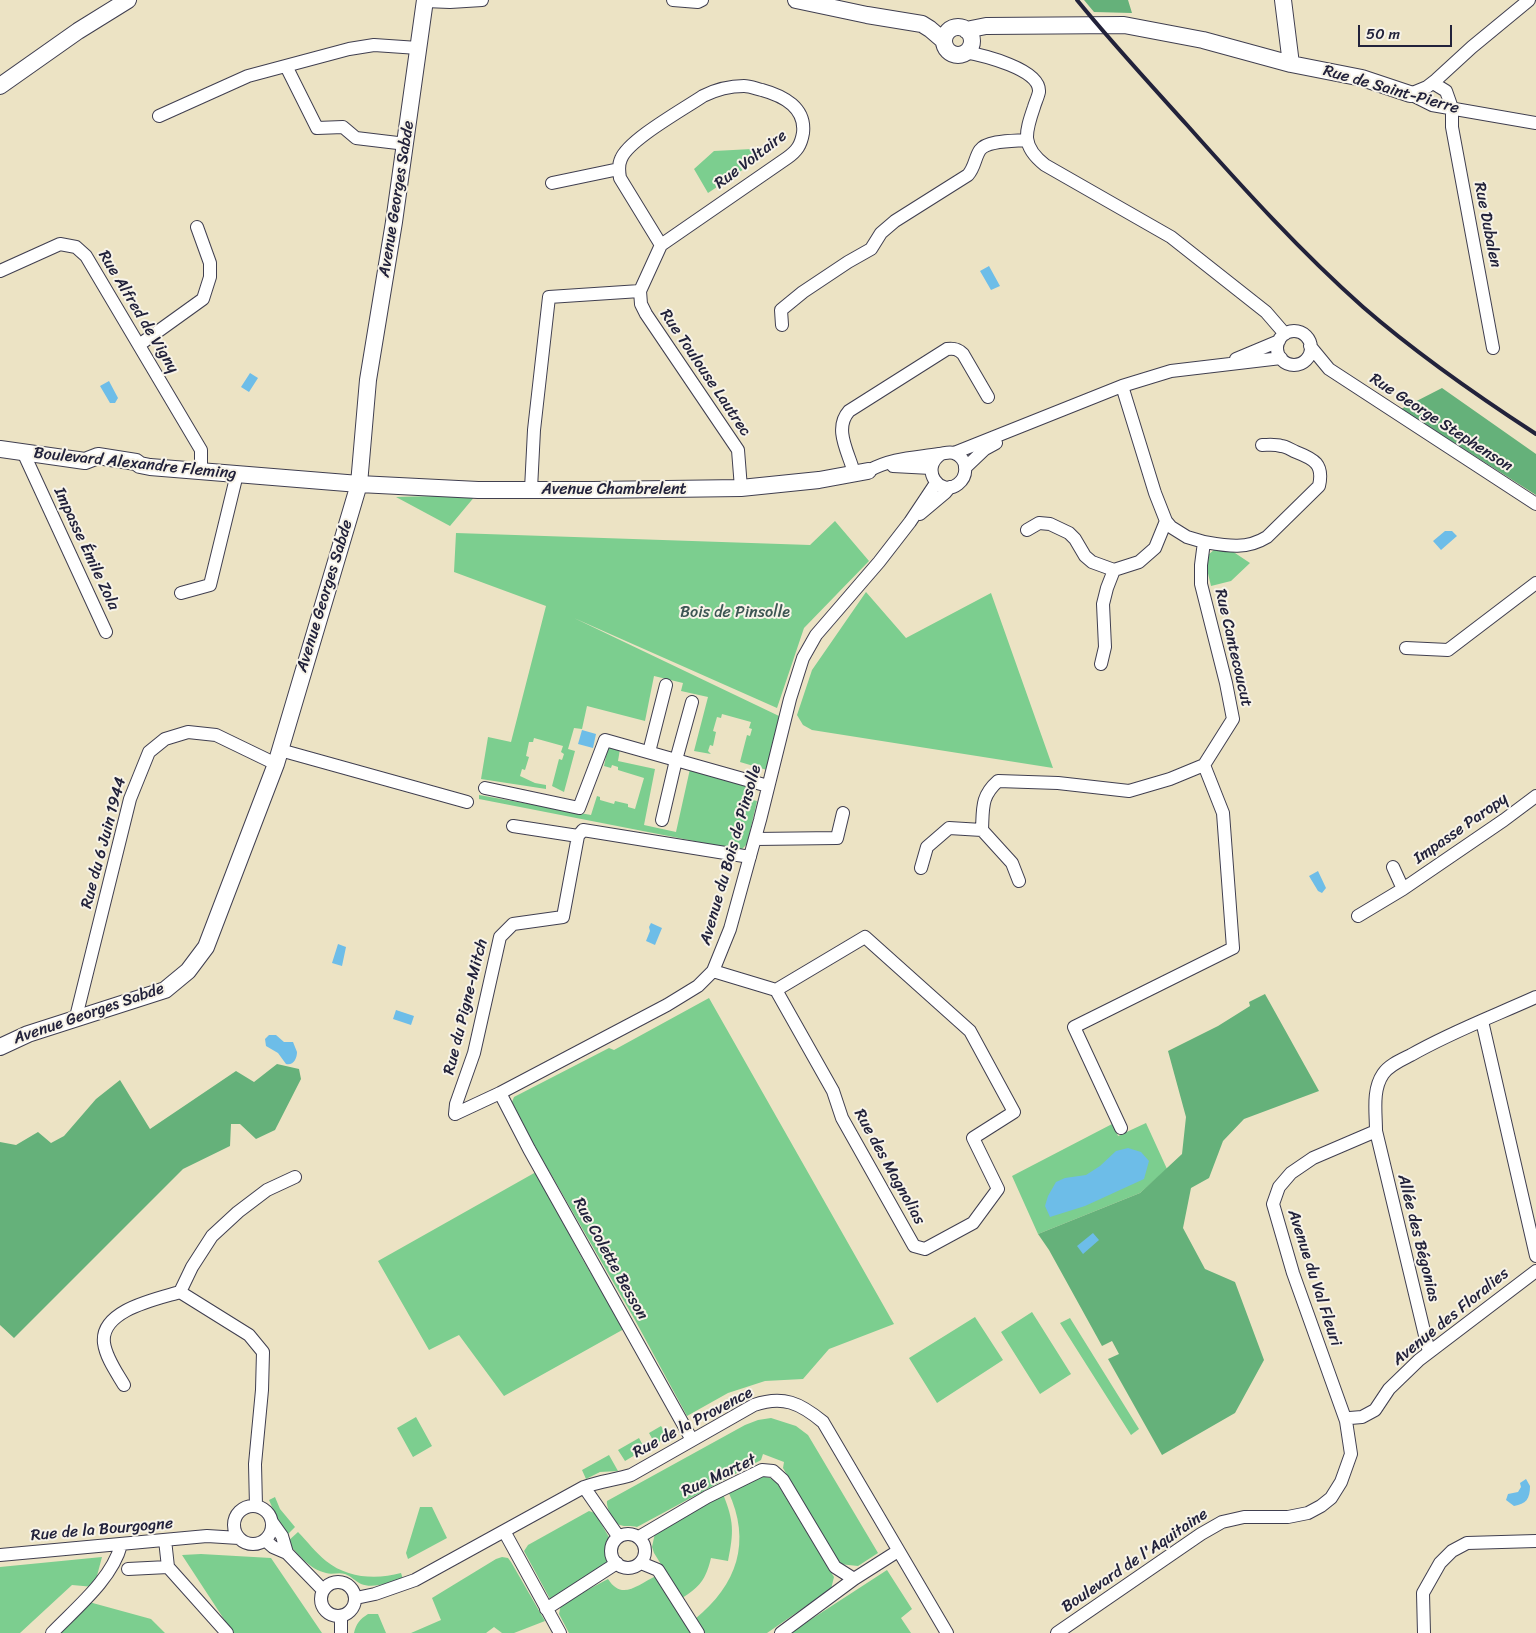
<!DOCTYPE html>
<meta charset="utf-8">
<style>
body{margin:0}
#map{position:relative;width:1536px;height:1633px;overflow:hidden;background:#ece3c4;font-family:Sriracha,sans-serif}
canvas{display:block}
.scale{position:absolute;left:1358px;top:25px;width:94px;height:22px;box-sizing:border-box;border:2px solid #22223b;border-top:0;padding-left:6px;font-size:15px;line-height:18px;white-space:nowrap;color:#22223b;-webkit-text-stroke:4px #f7f3e8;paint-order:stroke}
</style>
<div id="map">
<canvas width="1536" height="1633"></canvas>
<div class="scale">50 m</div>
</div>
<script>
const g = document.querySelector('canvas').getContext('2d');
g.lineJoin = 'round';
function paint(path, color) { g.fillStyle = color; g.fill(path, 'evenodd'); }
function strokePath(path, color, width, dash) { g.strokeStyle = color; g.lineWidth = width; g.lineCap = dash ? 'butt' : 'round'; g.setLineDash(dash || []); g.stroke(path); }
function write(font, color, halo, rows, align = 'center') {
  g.font = font + ' Sriracha,sans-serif'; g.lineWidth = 4; g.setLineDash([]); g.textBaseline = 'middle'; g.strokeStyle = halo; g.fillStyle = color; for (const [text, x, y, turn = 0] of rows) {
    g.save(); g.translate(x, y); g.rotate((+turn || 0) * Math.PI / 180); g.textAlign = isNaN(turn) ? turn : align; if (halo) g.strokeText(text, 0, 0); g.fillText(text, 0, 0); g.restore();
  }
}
paint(new Path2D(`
 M 752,149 L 759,159 L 708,193 L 694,169 L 714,151 Z
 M 476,495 L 450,526 L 396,497 Z
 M 835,521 L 869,561 L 804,628 L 777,708 L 574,618 L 779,716 L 767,770 L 740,762 L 747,735 L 750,736 L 752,729 L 749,728 L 751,722 L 722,714 L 721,718 L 717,717 L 713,731 L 716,732 L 713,746 L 710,745 L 708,751 L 711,754 L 694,751 L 708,697 L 681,691 L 683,683 L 654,676 L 645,721 L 587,706 L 582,729 L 574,728 L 568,749 L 575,751 L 564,792 L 552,786 L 559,759 L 562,760 L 564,754 L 561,752 L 563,746 L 534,738 L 533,742 L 529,742 L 526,756 L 529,757 L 525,770 L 522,769 L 520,776 L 535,783 L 546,785 L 546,789 L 481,779 L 488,737 L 511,742 L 546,606 L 454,572 L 456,533 L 810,545 Z
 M 1215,549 L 1232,551 L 1250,563 L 1231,581 L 1211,586 L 1206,565 L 1208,555 Z
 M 866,592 L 906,638 L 991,593 L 1053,768 L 812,730 L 803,725 L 797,715 L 812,670 Z
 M 608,747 L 620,749 L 618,761 L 655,769 L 644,825 L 676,832 L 690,769 L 747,786 L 744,798 L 757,801 L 747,844 L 742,849 L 735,849 L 479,799 L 479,795 L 591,815 L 597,796 L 600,797 L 600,800 L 614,804 L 615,801 L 628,804 L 628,807 L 635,809 L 644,778 L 618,770 L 618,767 L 612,765 L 611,768 L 604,766 Z
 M 709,998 L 894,1324 L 829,1349 L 803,1379 L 765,1381 L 728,1393 L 687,1416 L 635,1320 L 533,1143 L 512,1102 L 514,1097 L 609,1048 L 614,1050 Z
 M 1114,1123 L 1118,1136 L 1146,1123 L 1167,1169 L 1140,1193 L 1038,1234 L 1012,1176 Z
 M 536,1172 L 583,1260 L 624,1329 L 504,1396 L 459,1335 L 429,1350 L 378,1261 Z
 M 1032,1312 L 1071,1374 L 1040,1394 L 1001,1332 Z
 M 975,1317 L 1003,1360 L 937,1403 L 909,1358 Z
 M 1070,1318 L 1139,1429 L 1131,1435 L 1060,1323 Z
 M 416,1417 L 432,1446 L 413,1457 L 397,1428 Z
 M 771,1418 L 796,1426 L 808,1435 L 878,1553 L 858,1566 L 839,1564 L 783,1468 L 784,1462 L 763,1454 L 761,1460 L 637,1527 C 631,1525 625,1527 620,1525 C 613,1523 606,1507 607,1501 L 745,1425 L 758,1420 Z
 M 661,1426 L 668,1437 L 655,1444 L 649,1433 Z
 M 639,1438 L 645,1449 L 625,1461 L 618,1450 Z
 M 609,1455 L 618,1471 L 600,1472 L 586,1479 L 582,1470 Z
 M 760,1476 L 770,1478 L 777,1483 L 834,1577 L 831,1589 L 767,1633 L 705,1633 L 695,1619 C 737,1585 752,1542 728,1491 Z
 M 723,1494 C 734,1521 734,1532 728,1561 L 711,1558 C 706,1579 700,1587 682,1598 L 654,1553 L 652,1547 L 655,1533 Z
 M 275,1497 L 280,1509 L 295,1527 L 285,1537 L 269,1500 Z
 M 420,1507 L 432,1507 L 447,1538 L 408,1559 L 406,1553 Z
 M 589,1511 L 595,1513 L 610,1539 L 605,1549 L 608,1564 L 550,1599 L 524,1551 L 528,1545 Z
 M 298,1532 C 307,1541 316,1553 326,1561 C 347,1578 376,1580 401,1573 L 403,1579 C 391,1582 373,1589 361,1584 C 355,1581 351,1576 345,1574 C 338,1572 332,1575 326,1573 C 309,1569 298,1554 287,1542 Z
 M 201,1554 L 271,1558 L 322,1633 L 233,1633 L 182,1555 Z
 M 102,1557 L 94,1587 L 72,1585 L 20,1633 L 0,1633 L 0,1567 Z
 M 502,1557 L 508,1558 L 511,1562 L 545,1621 L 514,1633 L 502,1633 L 494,1627 L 486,1633 L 411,1633 L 441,1620 L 432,1598 L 496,1559 Z
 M 887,1570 L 912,1609 L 901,1618 L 911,1633 L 790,1633 Z
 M 656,1576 L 691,1633 L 569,1633 L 559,1614 L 561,1604 L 608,1579 C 622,1601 637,1585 656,1576 Z
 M 89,1602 L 151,1619 L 165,1633 L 58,1633 Z
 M 368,1614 L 378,1614 L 386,1633 L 354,1633 C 356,1624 360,1619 368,1614 Z`), '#7cce8f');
paint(new Path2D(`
 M 1084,0 L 1128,0 L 1132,13 L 1094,12 Z
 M 1442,388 L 1536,454 L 1536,495 L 1401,409 Z
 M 1265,994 L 1319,1091 L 1244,1119 L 1223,1141 L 1209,1178 L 1191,1188 L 1183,1228 L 1205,1269 L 1235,1282 L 1264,1360 L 1235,1413 L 1162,1455 L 1108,1359 L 1119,1354 L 1112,1341 L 1102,1346 L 1049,1250 L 1038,1234 L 1140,1193 L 1182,1154 L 1186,1117 L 1168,1051 L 1218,1026 L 1250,1006 L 1249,1002 Z
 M 277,1064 L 299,1069 L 301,1079 L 275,1130 L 256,1139 L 240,1124 L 231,1124 L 230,1146 L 183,1169 L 14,1338 L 0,1325 L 0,1142 L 16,1145 L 38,1132 L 51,1143 L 64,1136 L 96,1099 L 120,1080 L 150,1129 L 236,1071 L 254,1082 Z`), '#65b17a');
paint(new Path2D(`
 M 989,266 L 1000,286 L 991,290 L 980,271 Z
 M 250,373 L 258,378 L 249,392 L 241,387 Z
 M 109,381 L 118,398 L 115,403 L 110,403 L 100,386 Z
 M 1445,531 L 1452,531 L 1457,536 L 1441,550 L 1433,541 Z
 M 582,730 L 596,734 L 593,748 L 578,744 Z
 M 1318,871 L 1326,888 L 1322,893 L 1318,891 L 1309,876 Z
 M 651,923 L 662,928 L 655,945 L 646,941 L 650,931 L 649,927 Z
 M 338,944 L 346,947 L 342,966 L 332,963 Z
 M 396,1010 L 414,1016 L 411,1025 L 393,1019 Z
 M 269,1035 L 276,1035 L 284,1042 L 293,1042 L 297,1052 C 297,1059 293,1066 286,1064 L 278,1053 L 266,1046 L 265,1039 Z
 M 1128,1148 L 1141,1152 L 1149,1161 L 1144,1179 L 1085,1206 L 1050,1217 L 1045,1206 L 1048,1196 L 1056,1182 L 1065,1178 L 1086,1175 L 1100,1166 L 1116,1151 Z
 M 1093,1233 L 1099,1240 L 1083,1254 L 1077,1246 Z
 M 1526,1479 L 1530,1486 C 1530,1499 1526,1504 1514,1506 L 1506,1500 L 1508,1494 L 1518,1492 L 1521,1487 L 1520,1483 Z`), '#6dbde8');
const minor = new Path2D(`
 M 673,0 L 698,2 L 702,0
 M 425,1 L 450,2 L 482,0
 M 965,52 C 982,55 1041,69 1039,92 C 1038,97 1035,103 1034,107 C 1025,133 1021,146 1045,165 L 1171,237 L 1266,312 L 1285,334
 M 286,66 L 317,128 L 343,127 L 356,138 L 406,144
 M 1433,83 L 1446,91 L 1452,108 L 1452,127 L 1493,348
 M 1410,94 L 1427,87 L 1436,80 L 1472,47 L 1529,0
 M 1410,94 L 1432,105 L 1536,123
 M 159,116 L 248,76 L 349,49 L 374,45 L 418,48
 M 552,183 L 619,169
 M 661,245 L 620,178 C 619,172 618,165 621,159 C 628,140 684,109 703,96 C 715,90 729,86 744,86 C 750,86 757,89 762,90 C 784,96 806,108 803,133 C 801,145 797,151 787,158 L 661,245 L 640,291 L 641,304 L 646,314 L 738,450 L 741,488
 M 0,271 L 60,244 L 76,247 L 86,256 L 201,450 L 201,471
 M 782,325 L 781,310 L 803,292 L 848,262 L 871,249 L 881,233 L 895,221 L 968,175 C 975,167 975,157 980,150 C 987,140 1014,141 1026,140
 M1277 348a17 17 0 1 1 34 0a17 17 0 1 1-34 0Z
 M 139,345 L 203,299 L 210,277 L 210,263 L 197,227
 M 1310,346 L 1329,369 L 1536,504
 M 1236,359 L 1279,341
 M 23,452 L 106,632
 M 954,453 L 1122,386 L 1171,371 L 1281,358
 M 893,466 L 931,468
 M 965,468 L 985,449 L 996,443
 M 868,471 C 892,458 913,458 939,454 C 944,454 948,451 954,453 C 960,455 965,461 965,467 C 966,474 963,480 958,484 C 940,498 919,469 941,454
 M 854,473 C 849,453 833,429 849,411 L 947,349 C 954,348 958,349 963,354 L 988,397
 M 531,489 L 534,430 L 549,297 L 640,291
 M 920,514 L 945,493 L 950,487
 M 1027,530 L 1039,523 L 1050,524 L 1069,533 L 1075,539 L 1085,556 L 1092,562 L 1114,570 L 1139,562 L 1155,548 L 1166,521
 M 1204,542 C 1227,546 1246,550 1267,537 L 1319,486 C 1324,464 1314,459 1296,452 C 1291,450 1286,446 1281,446 C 1275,444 1268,445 1262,445
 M 181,593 L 210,585 L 237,474
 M 1406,648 L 1448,650 L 1536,583
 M 1101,664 L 1105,647 L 1103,604 L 1107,588 L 1114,570
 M 280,750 L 467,802
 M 649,752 L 666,685
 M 485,788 L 579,808 L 605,740 L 768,786
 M 662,820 L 676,760 L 692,702
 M 513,826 L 578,836 L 583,830 L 750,857
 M 755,839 L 837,838 L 843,813
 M 1393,867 L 1403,889 L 1504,820 L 1536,796
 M 921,868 L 927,847 L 949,828 L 982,830
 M 1019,881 L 1012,863 L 982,830 C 983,808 981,796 998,781 L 1058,783 L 1129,791 L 1170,779 L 1204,765 L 1233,719 L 1226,683 L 1201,584 L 1201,565 L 1204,542 L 1187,537 L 1171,527 L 1166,521 L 1155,493 L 1122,386
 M 1358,916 L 1403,889
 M 713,971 L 776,990 L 865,937 L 970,1031 L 1014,1112 L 973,1138 L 998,1189 L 973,1223 L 925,1249 L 914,1246 L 842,1118 L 833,1091 L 776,990
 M 74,1020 L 77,1013 L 130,799 L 149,752 L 165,739 L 188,732 L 216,735 L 276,764
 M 1482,1021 L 1536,1256
 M 500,1093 L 529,1149 L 692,1440
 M 455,1114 L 500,1093 L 667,1005 L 698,986 L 713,971 L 730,929 L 760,820 L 790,699 L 803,658 L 816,635 L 879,562 L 910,522 L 936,483
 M 455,1114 L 456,1104 L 474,1053 L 500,937 L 513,924 L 563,917 L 578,836
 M 1121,1128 L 1074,1027 L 1233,948 L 1223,813 L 1204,765
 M 180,1292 L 192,1267 L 212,1236 L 238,1212 L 267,1190 L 295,1177
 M 1429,1352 L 1376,1131 C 1376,1112 1372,1090 1383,1074 C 1389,1065 1401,1060 1411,1055 C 1451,1032 1494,1016 1536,997
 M 124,1385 C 117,1373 106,1358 104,1343 C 100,1310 157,1299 180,1292 L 249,1335 L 263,1352 L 262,1390 L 255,1464 L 256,1506
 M 1346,1421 L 1350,1418 L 1362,1417 L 1375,1410 L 1389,1389 L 1419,1360 L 1536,1271
 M 584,1487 L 618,1536
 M234 1525a19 19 0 1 1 38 0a19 19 0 1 1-38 0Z
 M 272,1522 L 282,1536 L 287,1553
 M 504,1531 L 560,1633
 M611 1551a17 17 0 1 1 34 0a17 17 0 1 1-34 0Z
 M 639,1537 L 707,1497 L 762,1470 L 773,1471 L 783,1480 L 835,1567 L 854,1579 L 898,1551
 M 165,1540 L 168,1567 L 227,1633
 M 265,1540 L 273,1547 L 287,1553 L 323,1590
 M 0,1555 L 207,1536 L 239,1538
 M 641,1563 L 658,1570 L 698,1633
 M 128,1569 L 168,1567
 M321 1599a17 17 0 1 1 34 0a17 17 0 1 1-34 0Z
 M 356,1598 L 375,1594 L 415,1580 L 584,1487 C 600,1481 615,1480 631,1475 L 754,1405 C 783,1395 800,1403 823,1422 L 947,1633
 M 546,1609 L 617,1563
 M 341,1616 L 341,1633
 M 52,1633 C 76,1608 112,1579 121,1545
 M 781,1633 L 854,1579
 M 1057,1633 L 1201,1534 L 1222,1522 L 1244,1517 L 1288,1517 L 1308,1513 L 1321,1506 L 1331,1498 L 1341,1482 L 1351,1454 L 1346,1421 L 1293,1273 L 1273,1204 L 1279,1187 L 1291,1173 L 1313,1158 L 1376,1131
 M 1424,1633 L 1423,1593 L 1440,1563 L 1452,1551 L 1467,1543 L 1536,1541`);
const tertiary = new Path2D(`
 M 796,0 L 867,15 L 922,24 L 930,29 L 944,41
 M 1283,0 L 1291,64
 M944 41a14 14 0 1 1 28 0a14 14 0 1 1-28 0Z
 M 966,30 L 986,26 L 1124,25 L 1203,40 L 1291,64 L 1362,78 L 1410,94
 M 0,86 L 78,31 L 128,0
 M 0,449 L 85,461 L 98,456 L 136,462 L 140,465 L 150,467 L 359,484 L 478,490 L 593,490 L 741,488 L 819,480 L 868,471
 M 0,1047 L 28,1034 L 165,990 L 188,971 L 206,947 L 276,764 L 359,484 L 368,380 L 394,222 L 425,0`);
strokePath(minor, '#403f50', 14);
strokePath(tertiary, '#403f50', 18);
strokePath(minor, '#fff', 12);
strokePath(tertiary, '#fff', 16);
strokePath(new Path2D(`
 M 1077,0 C 1112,43 1150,84 1187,125 C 1243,188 1300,251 1363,307 C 1417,354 1476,395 1536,434`), '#22223b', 4);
write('16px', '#22223b', '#f7f3e8', [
 ["Rue de Saint-Pierre",1391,90,16],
 ["Rue Voltaire",751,160,-37],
 ["Avenue Georges Sabde",397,199,-81],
 ["Rue Dubalen",1487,225,79],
 ["Rue Alfred de Vigny",138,312,59],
 ["Rue Toulouse Lautrec",705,373,56],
 ["Rue George Stephenson",1441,423,33],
 ["Boulevard Alexandre Fleming",135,464,6],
 ["Avenue Chambrelent",614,490],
 ["Impasse Émile Zola",86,549,65],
 ["Avenue Georges Sabde",325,596,-73],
 ["Rue Cantecoucut",1233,648,77],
 ["Impasse Paropy",1461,829,-35],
 ["Rue du 6 Juin 1944",104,843,-75],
 ["Avenue du Bois de Pinsolle",731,855,-74],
 ["Rue du Pigne-Mitch",466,1007,-76],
 ["Avenue Georges Sabde",89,1014,-19],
 ["Rue des Magnolias",889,1167,61],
 ["Allée des Bégonias",1418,1238,76],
 ["Rue Colette Besson",610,1259,61],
 ["Avenue du Val Fleuri",1314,1278,72],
 ["Avenue des Floralies",1451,1317,-39],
 ["Rue de la Provence",693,1423,-28],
 ["Rue Martet",719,1476,-25],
 ["Rue de la Bourgogne",102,1530,-5],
 ["Boulevard de l'Aquitaine",1135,1561,-34]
]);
write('16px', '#3d5654', '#f7f3e8', [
 ["Bois de Pinsolle",735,613]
]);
</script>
